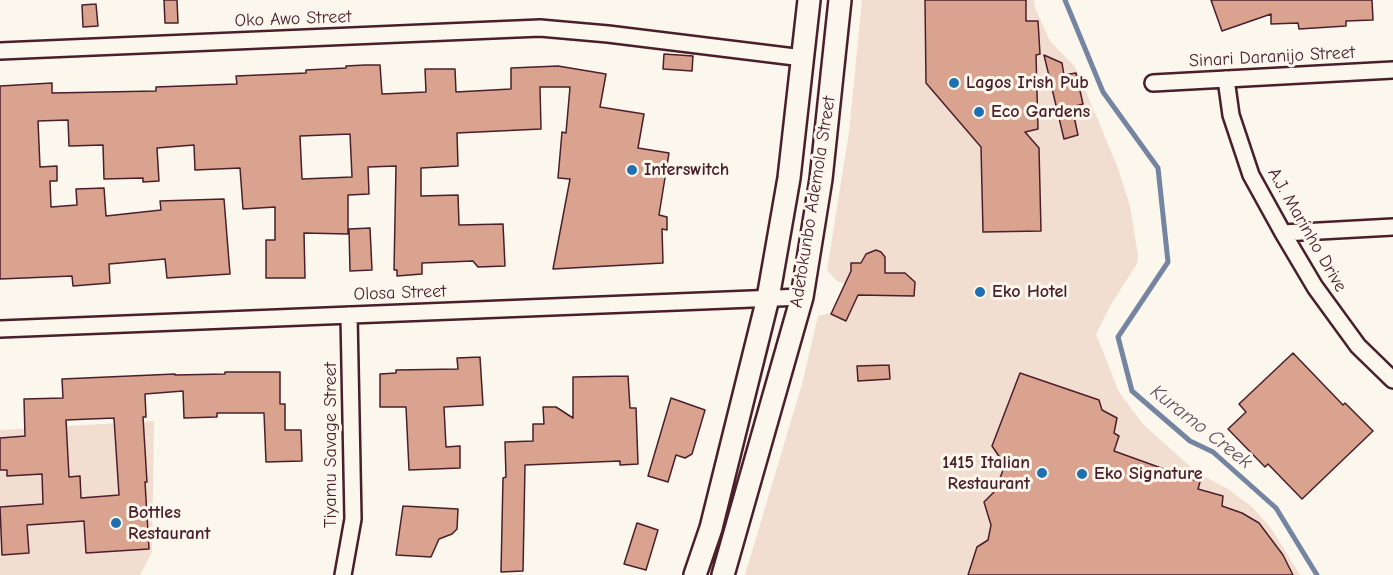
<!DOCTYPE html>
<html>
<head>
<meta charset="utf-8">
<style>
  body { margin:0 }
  canvas { display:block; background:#fbf7ec }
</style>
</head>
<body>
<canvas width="1393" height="575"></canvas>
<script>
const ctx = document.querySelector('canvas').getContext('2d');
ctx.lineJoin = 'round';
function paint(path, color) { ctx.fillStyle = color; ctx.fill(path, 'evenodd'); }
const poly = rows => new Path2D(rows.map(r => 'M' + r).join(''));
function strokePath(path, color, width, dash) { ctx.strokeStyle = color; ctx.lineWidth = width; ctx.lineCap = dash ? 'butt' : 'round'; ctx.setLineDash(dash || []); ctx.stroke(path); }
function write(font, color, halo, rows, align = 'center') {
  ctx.font = font + ' "Comic Neue",sans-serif'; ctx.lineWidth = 6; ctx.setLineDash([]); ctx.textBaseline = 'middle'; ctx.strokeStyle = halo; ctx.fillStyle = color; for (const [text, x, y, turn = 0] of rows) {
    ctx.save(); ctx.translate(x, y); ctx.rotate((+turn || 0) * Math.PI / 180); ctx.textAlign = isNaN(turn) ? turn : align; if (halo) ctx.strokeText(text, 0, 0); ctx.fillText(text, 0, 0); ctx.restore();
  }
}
const built = poly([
  [862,0,1034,0,1035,8,1050,41,1076,68,1118,168,1130,206,1138,255,1137,264,1113,301,1096,334,1119,392,1143,424,1196,472,1228,489,1252,507,1271,528,1300,575,745,575,802,384,818,316,831,313,845,284,837,281,827,270,849,132],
  [154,421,152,552,140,575,0,575,0,430]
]);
const stream = poly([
  [1065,0,1103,92,1158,168,1168,262,1118,337,1132,391,1190,441,1213,452,1276,508,1317,575]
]);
const building = poly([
  [164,0,177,0,178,23,165,23,164,0],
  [925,0,1026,0,1026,21,1038,21,1040,54,1036,55,1038,129,1025,132,1039,148,1041,231,983,232,981,147,926,83,925,0],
  [1211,0,1372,0,1373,20,1346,21,1346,26,1299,29,1298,23,1271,24,1271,14,1222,31,1211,0],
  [96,4,98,26,83,27,82,5,96,4],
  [664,54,693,56,692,71,663,69,664,54],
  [1044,55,1062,63,1064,75,1076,73,1083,104,1072,107,1078,135,1064,139,1044,55],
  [365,65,380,65,382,94,426,92,425,69,455,69,456,92,511,89,511,68,558,66,606,74,600,107,644,114,638,148,669,153,659,215,667,217,667,230,662,229,663,263,553,269,570,179,558,178,562,132,566,133,570,87,540,87,541,129,457,133,458,166,421,168,421,196,458,195,459,225,503,224,505,266,478,267,473,261,422,263,422,274,397,276,397,270,394,270,396,166,368,167,369,194,348,195,348,234,304,233,305,278,266,278,266,240,275,240,275,207,243,209,240,168,195,170,194,145,157,148,159,181,143,182,143,178,104,179,103,145,69,146,68,120,38,121,40,167,57,166,57,181,50,181,51,207,77,205,76,189,104,188,106,216,161,210,160,201,224,199,230,274,167,278,165,259,109,264,110,283,73,286,72,276,0,279,0,86,52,83,52,93,156,91,156,87,237,84,236,76,306,73,306,70,346,68,346,66,365,65],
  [350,134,352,177,302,179,300,136,350,134],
  [370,228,372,270,350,271,349,229,370,228],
  [876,250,881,252,885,257,885,273,905,273,915,282,914,296,858,295,846,321,831,314,851,271,851,263,861,263,866,254,876,250],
  [1293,353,1343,405,1345,403,1373,431,1302,499,1268,464,1265,467,1228,429,1246,412,1239,404,1293,353],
  [480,357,483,405,444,407,446,447,460,446,460,468,409,470,406,407,380,407,380,374,396,373,396,370,458,369,457,358,480,357],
  [889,365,890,379,858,381,857,366,889,365],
  [225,372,280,372,280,404,285,404,285,430,301,430,302,461,266,462,264,413,217,413,217,417,184,418,183,391,145,394,146,417,143,417,147,482,145,482,149,549,86,553,84,521,27,525,29,553,2,555,0,507,43,504,42,474,7,476,7,470,0,470,0,438,25,436,24,399,63,398,62,379,175,374,175,375,225,374,225,372],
  [114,418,119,495,81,498,80,476,69,477,66,420,114,418],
  [1020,373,1099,400,1102,410,1117,418,1114,433,1119,436,1114,451,1200,482,1198,489,1223,496,1222,506,1242,513,1259,523,1283,555,1293,575,968,575,977,547,988,540,991,525,984,502,995,491,1005,465,992,446,1020,373],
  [628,376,630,408,636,408,638,464,620,465,620,461,525,465,523,571,501,572,503,478,506,477,505,442,533,441,533,424,544,424,543,407,556,407,573,418,573,377,628,376],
  [671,398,705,410,692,454,685,458,676,455,668,482,648,476,671,398],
  [403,506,458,509,457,529,452,534,439,539,431,557,396,555,403,506],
  [637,523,658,530,646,570,624,564,637,523]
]);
const minor = poly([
  [0,51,540,28,608,34,803,58],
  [1226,79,1231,115,1251,175,1283,233,1315,287,1358,346,1393,380],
  [1153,83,1393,70],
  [1283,233,1393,227],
  [0,329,802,297],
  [343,575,353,519,349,315]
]);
const secondary = poly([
  [695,575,711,528,768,298,789,178,809,0],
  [723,575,802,297,821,179,840,0]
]);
const markers = [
  [954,83,6,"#1f6fb2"],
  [979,112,6,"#1f6fb2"],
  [632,170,6,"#1f6fb2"],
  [980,292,6,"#1f6fb2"],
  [1042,473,6,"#1f6fb2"],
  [1082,474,6,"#1f6fb2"],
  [116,523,6,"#1f6fb2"]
];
const streetNames = [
  ["Oko Awo Street",293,19,-2],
  ["Sinari Daranijo Street",1272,57,-3],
  ["Adetokunbo Ademola Street",813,202,-81],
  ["A.J. Marinho Drive",1307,230,60],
  ["Olosa Street",400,293,-2],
  ["Tiyamu Savage Street",331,445,-90]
];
const poiNames = [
  ["Lagos Irish Pub",966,83],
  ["Eco Gardens",991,112],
  ["Interswitch",644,170],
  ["Eko Hotel",992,292],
  ["1415 Italian",1030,463,"right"],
  ["Restaurant",1030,484,"right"],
  ["Eko Signature",1094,474],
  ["Bottles",128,513],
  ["Restaurant",128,534]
];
const waterNames = [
  ["Kuramo Creek",1201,427,38]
];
paint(built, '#f1ded0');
strokePath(stream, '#7584a1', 5);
paint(building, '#d9a38f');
strokePath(building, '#4a1f2b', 1.5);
strokePath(minor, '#4a1f2b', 20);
strokePath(secondary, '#4a1f2b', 26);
strokePath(minor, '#fbf7ec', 15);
strokePath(secondary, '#fbf7ec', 21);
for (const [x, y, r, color] of markers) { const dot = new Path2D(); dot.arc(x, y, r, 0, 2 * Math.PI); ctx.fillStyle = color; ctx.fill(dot); strokePath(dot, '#fbf7ec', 2); }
write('18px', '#4a1f2b', '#fbf7ec', streetNames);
write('bold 18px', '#4a1f2b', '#fbf7ec', poiNames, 'left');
write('italic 20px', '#605166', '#fbf7ec', waterNames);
</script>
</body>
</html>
